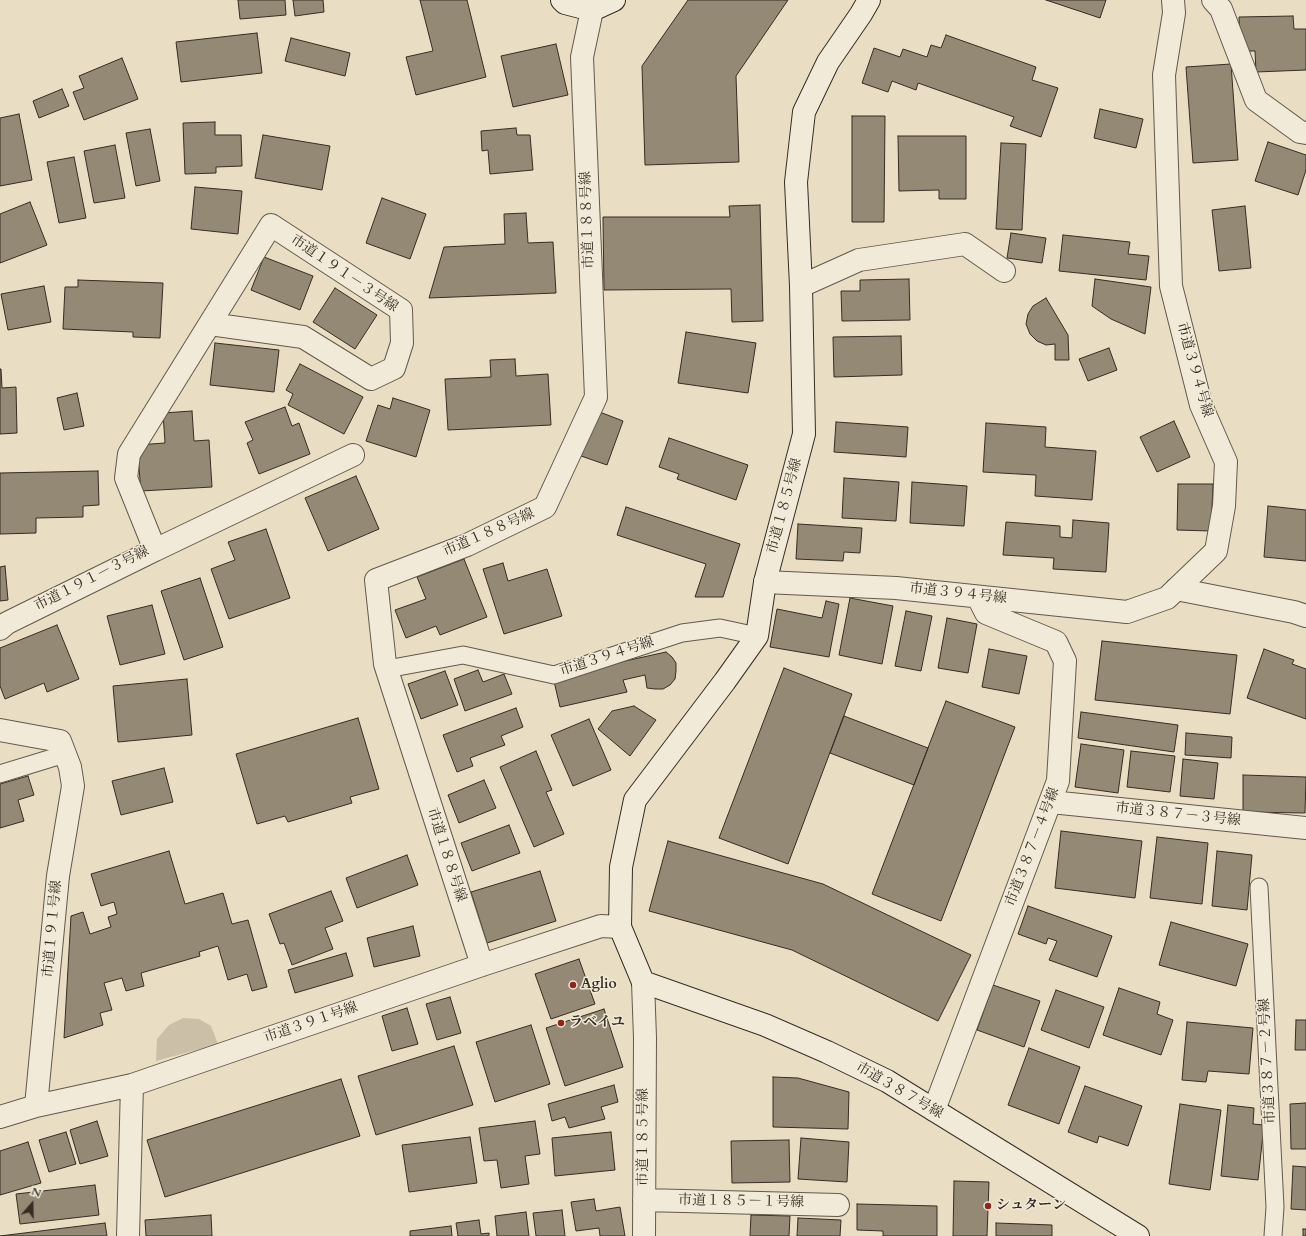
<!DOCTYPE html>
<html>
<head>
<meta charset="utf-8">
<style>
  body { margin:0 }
  #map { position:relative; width:1306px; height:1236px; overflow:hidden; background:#e9dec3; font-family:Cardo,serif }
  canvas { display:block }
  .north { position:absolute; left:12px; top:1184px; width:40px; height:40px; -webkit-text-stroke:3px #f1ead8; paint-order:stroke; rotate:20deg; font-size:11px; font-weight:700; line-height:16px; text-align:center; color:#372c21 }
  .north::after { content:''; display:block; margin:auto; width:14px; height:18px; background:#372c21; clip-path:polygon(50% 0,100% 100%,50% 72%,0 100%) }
</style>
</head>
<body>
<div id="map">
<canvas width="1306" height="1236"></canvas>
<div class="north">N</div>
</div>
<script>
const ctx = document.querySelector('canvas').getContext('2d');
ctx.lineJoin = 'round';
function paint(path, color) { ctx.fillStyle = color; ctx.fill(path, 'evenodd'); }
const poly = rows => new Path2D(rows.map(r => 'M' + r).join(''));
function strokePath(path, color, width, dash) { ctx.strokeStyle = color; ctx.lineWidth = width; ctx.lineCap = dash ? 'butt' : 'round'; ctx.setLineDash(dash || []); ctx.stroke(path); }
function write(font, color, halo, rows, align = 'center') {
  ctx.font = font + ' Cardo,"Noto Serif JP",serif'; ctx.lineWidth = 3; ctx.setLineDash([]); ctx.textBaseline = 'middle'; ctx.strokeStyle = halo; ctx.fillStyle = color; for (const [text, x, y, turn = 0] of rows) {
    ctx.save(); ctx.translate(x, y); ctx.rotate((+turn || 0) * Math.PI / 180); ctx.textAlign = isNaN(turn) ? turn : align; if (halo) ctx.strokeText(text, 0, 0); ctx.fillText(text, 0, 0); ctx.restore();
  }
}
const green = poly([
  [183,1018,199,1019,211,1026,218,1044,156,1061,157,1039,169,1025]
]);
const building = poly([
  [238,0,285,0,286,15,240,19,238,0],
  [293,0,323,0,324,12,295,16,293,0],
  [420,0,467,0,486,77,416,95,406,57,433,51,420,0],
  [688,0,788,0,736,76,739,162,645,165,642,66,688,0],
  [1046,0,1106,0,1100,18,1046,0],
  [1293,16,1294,29,1306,29,1306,70,1256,72,1255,51,1240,51,1239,17,1293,16],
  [257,33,262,73,181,82,176,42,257,33],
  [946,35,1036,67,1032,80,1058,88,1041,137,1010,126,1014,117,918,83,916,90,892,81,888,92,862,83,874,48,900,57,903,49,927,57,931,45,941,48,946,35],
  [291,38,350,53,345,76,285,61,291,38],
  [556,44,568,95,513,107,501,56,556,44],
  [122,58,138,99,84,120,73,92,84,88,79,76,122,58],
  [1231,64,1238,160,1193,163,1186,67,1231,64],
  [62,89,69,106,39,118,33,101,62,89],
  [1100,109,1143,119,1136,148,1094,138,1100,109],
  [19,114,32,180,0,186,0,118,19,114],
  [852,116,885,116,884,222,852,222,852,116],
  [215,122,215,135,241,135,242,166,216,167,216,173,185,174,183,123,215,122],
  [516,128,517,135,530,135,533,170,490,174,488,150,482,151,481,131,516,128],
  [150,129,160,181,136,186,126,133,150,129],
  [263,135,330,146,322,190,255,178,263,135],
  [898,136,966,136,966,199,939,199,939,190,899,191,898,136],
  [1268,142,1306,155,1306,170,1298,195,1255,181,1268,142],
  [1001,143,1026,144,1022,230,996,229,1001,143],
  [115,145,125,198,94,203,84,151,115,145],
  [74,157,86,218,59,223,47,162,74,157],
  [195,187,242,191,238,234,191,229,195,187],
  [382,198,426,214,410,259,366,243,382,198],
  [30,202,47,245,0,263,0,214,30,202],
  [760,205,763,321,732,322,731,289,604,290,603,217,730,217,729,206,760,205],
  [1245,206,1251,268,1219,271,1212,210,1245,206],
  [526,213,528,243,553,242,556,293,429,298,444,247,505,244,504,214,526,213],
  [1011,233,1046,238,1042,263,1007,258,1011,233],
  [1063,235,1130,242,1128,254,1149,256,1146,280,1059,271,1063,235],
  [264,257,313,276,300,310,251,290,264,257],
  [909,279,910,320,842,321,841,291,860,291,860,280,909,279],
  [1095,279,1151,287,1145,334,1111,319,1092,306,1095,279],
  [78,280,163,283,160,338,133,337,133,332,63,329,65,287,78,287,78,280],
  [44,286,51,322,8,330,1,294,44,286],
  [335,288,377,315,355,349,313,322,335,288],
  [1046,298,1068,335,1069,360,1055,360,1055,344,1046,345,1037,341,1030,334,1026,324,1028,314,1033,306,1046,298],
  [686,332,756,343,748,393,678,383,686,332],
  [901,336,902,375,834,377,833,337,901,336],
  [215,343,279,350,274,392,210,385,215,343],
  [1109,348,1117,370,1088,381,1079,359,1109,348],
  [515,359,516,376,548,374,551,425,448,430,445,379,491,377,490,360,515,359],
  [300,364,363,397,344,434,288,405,293,394,286,390,300,364],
  [0,369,1,369,2,388,16,387,17,433,0,434,0,369],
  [77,393,84,426,64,430,57,398,77,393],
  [393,398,430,410,416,457,366,441,378,405,390,409,393,398],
  [285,407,292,426,299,423,310,454,259,474,247,443,253,440,245,422,285,407],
  [192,411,194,441,209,440,212,487,141,491,137,445,165,443,163,413,192,411],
  [597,411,623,421,607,465,581,456,597,411],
  [1174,421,1190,457,1157,472,1140,437,1174,421],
  [836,422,908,427,906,457,834,452,836,422],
  [986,423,1046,427,1045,447,1096,451,1092,500,1035,496,1036,475,983,472,986,423],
  [669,438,748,465,736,500,677,479,679,474,659,467,669,438],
  [98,471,99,505,83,506,83,517,36,518,36,533,0,534,0,473,98,471],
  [356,476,379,529,328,551,305,498,356,476],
  [844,478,899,482,896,521,842,518,844,478],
  [912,482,967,486,964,526,910,523,912,482],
  [1178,484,1213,484,1211,531,1177,530,1178,484],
  [1268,506,1306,510,1306,561,1264,557,1268,506],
  [626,507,740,544,723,597,695,597,706,564,617,535,626,507],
  [1073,520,1109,523,1106,572,1053,569,1054,558,1003,555,1006,522,1060,526,1060,537,1072,538,1073,520],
  [798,524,862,528,860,553,844,552,843,561,796,559,798,524],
  [266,529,290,598,229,619,211,569,235,560,228,542,266,529],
  [464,559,487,617,440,635,436,626,406,638,395,610,426,599,417,577,464,559],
  [503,563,508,581,547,569,562,616,504,634,483,569,503,563],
  [5,566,8,600,0,601,0,567,5,566],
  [200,578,223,647,184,660,161,591,200,578],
  [850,598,893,606,882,664,839,655,850,598],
  [826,601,839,604,829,657,770,647,777,609,822,618,826,601],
  [152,605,165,654,120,665,107,616,152,605],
  [906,611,932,616,921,671,895,666,906,611],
  [947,618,977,624,968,673,938,668,947,618],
  [57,625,79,679,47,692,44,683,5,699,0,686,0,648,57,625],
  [1102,641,1237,655,1230,714,1095,700,1102,641],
  [989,649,1027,656,1019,694,982,687,989,649],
  [1264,649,1294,660,1292,664,1306,669,1306,719,1247,698,1264,649],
  [666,652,672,657,676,663,676,671,675,679,670,685,663,689,655,689,647,688,645,675,623,680,627,692,560,707,553,677,666,652],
  [784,668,852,694,788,864,719,838,784,668],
  [478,670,483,682,504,674,512,694,465,711,454,679,478,670],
  [445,671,458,705,421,719,408,684,445,671],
  [187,679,192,735,118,742,113,686,187,679],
  [946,701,1015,727,941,921,872,894,946,701],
  [634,706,656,720,630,756,598,729,612,711,634,706],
  [516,708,523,727,501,736,505,745,470,758,473,766,457,772,443,735,516,708],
  [1081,712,1178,725,1174,752,1078,738,1081,712],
  [844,716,928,748,914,785,830,753,844,716],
  [358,718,379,789,350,797,352,803,288,822,285,816,257,824,236,754,358,718],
  [589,719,611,770,573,786,551,735,589,719],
  [1186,733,1232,737,1231,758,1185,755,1186,733],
  [1081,744,1124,750,1118,793,1075,787,1081,744],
  [536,751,552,790,546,792,564,834,534,847,500,767,536,751],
  [1131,751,1175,756,1170,792,1127,787,1131,751],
  [1183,759,1218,763,1214,799,1180,796,1183,759],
  [164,768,173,802,121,815,112,781,164,768],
  [1243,775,1306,777,1305,813,1243,812,1243,775],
  [28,776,34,795,18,800,24,821,0,828,0,784,28,776],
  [484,780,496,808,459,823,448,795,484,780],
  [509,825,520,853,472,871,461,843,509,825],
  [1061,831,1142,841,1135,898,1055,888,1061,831],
  [1157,837,1208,843,1202,904,1150,898,1157,837],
  [668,841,823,884,971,955,938,1021,792,950,649,911,668,841],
  [169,851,185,904,223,893,232,924,248,920,267,987,252,991,247,974,228,980,218,946,199,952,200,956,141,973,144,986,126,991,122,978,104,983,112,1010,100,1013,103,1025,64,1038,71,916,83,912,90,934,111,927,108,917,117,914,114,902,101,906,91,874,169,851],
  [1217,851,1252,855,1247,910,1212,906,1217,851],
  [407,855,418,885,357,908,346,878,407,855],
  [540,871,556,921,487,943,471,892,540,871],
  [331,891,343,921,325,928,333,949,292,965,284,943,280,944,269,914,331,891],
  [1028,906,1112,936,1097,977,1049,960,1057,941,1048,938,1046,944,1018,934,1028,906],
  [1171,922,1248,944,1236,986,1159,965,1171,922],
  [413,926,420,956,374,967,367,938,413,926],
  [346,953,353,976,295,993,288,970,346,953],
  [579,959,595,1004,551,1019,535,974,579,959],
  [993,985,1040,1001,1024,1047,977,1030,993,985],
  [1119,988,1160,1002,1157,1014,1173,1020,1161,1055,1103,1035,1119,988],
  [1056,990,1104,1007,1089,1048,1041,1030,1056,990],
  [450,997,461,1033,437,1040,426,1004,450,997],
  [407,1008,418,1044,392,1051,382,1016,407,1008],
  [604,1009,623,1067,565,1086,546,1028,604,1009],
  [1296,1020,1306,1020,1306,1050,1295,1050,1296,1020],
  [1187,1022,1253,1028,1249,1074,1208,1071,1206,1082,1182,1080,1187,1022],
  [531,1025,550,1084,495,1102,476,1042,531,1025],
  [454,1046,473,1105,376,1135,358,1076,454,1046],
  [1029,1048,1080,1067,1059,1124,1008,1105,1029,1048],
  [773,1077,798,1078,849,1092,848,1129,773,1127,773,1077],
  [341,1079,360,1136,165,1197,147,1140,341,1079],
  [614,1085,618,1102,601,1107,605,1119,569,1128,565,1117,552,1121,548,1104,614,1085],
  [1085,1086,1142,1106,1128,1146,1099,1136,1097,1143,1068,1132,1085,1086],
  [1306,1103,1306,1149,1291,1149,1290,1104,1306,1103],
  [1180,1104,1221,1110,1210,1190,1169,1184,1180,1104],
  [1228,1105,1254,1108,1253,1124,1264,1125,1258,1180,1221,1176,1228,1105],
  [97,1121,108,1156,80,1164,70,1130,97,1121],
  [535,1121,540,1154,525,1156,529,1184,501,1188,497,1160,484,1161,479,1128,535,1121],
  [66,1132,76,1164,49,1172,39,1140,66,1132],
  [611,1132,615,1170,555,1176,552,1138,611,1132],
  [470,1137,477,1183,409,1192,402,1145,470,1137],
  [801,1138,849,1142,847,1182,798,1179,801,1138],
  [789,1140,790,1182,732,1183,731,1141,789,1140],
  [28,1142,41,1183,0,1195,0,1151,28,1142],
  [1293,1166,1306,1167,1306,1210,1291,1209,1293,1166],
  [954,1181,989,1182,987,1236,953,1236,954,1181],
  [95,1185,99,1215,20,1224,16,1194,95,1185],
  [594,1199,596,1211,620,1207,625,1236,600,1236,599,1228,576,1231,571,1202,594,1199],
  [857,1204,937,1206,937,1236,883,1236,883,1231,857,1230,857,1204],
  [562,1210,565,1236,536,1236,533,1213,562,1210],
  [526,1212,529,1236,497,1236,495,1216,526,1212],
  [211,1215,212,1236,146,1236,145,1220,211,1215],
  [751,1215,790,1216,789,1236,750,1236,751,1215],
  [798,1218,841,1220,840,1236,797,1236,798,1218],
  [479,1220,481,1234,489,1233,489,1236,458,1236,456,1223,479,1220],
  [105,1223,107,1236,0,1236,105,1223],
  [996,1223,1052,1225,1052,1236,996,1236,996,1223],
  [451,1226,452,1236,410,1236,410,1231,451,1226],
  [1303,1229,1306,1229,1306,1236,1303,1236,1303,1229]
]);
const lane = poly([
  [387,669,463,655,554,675,682,633,720,628,757,636],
  [0,774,65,754],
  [1259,887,1275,1207,1273,1236]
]);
const street = poly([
  [1213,0,1221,9,1256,100,1300,132,1306,133],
  [801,286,859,260,965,244,1004,271],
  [155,550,353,455],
  [765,582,896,588,1127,612,1167,598,1216,551,1224,506,1226,462,1201,405,1171,286,1164,75,1174,13,1173,0],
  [1176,589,1294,612,1306,616],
  [0,629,7,623,155,550,126,478,129,454,271,225,401,310,402,343,394,368,371,379,303,337,210,324],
  [0,730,60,741,70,767,73,786,58,876,36,1106],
  [1051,802,1306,828],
  [482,965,385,664,376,580,467,545,545,507,596,397,582,57,592,10],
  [643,982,645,1038,644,1236],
  [934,1110,1058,781,1065,661,1056,642,986,613,978,597],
  [0,1117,36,1106,132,1085,482,965,601,926,620,927],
  [644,1200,838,1205],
  [128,1236,132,1085]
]);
const secondary = poly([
  [562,0,565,3,592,10,614,0],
  [869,0,861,14,828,62,804,112,796,182,801,286,804,434,765,582,757,636,725,681,635,800,621,867,620,927,643,982,765,1025,827,1052,887,1081,1138,1236]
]);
const markers = [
  [573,985,4,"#8f2418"],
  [561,1023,4,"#8f2418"],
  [988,1206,4,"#8f2418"]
];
const streetNames = [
  ["市道１８８号線",588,220,-92],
  ["市道１９１－３号線",344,274,34],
  ["市道３９４号線",1194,370,74],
  ["市道１８５号線",785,506,-75],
  ["市道１８８号線",489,533,-24],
  ["市道１９１－３号線",92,579,-27],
  ["市道３９４号線",958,594,6],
  ["市道３９４号線",607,657,-18],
  ["市道３８７－３号線",1178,815,6],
  ["市道３８７－４号線",1033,847,-69],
  ["市道１８８号線",446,855,72],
  ["市道１９１号線",53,929,-85],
  ["市道３９１号線",311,1023,-19],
  ["市道３８７－２号線",1268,1061,-93],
  ["市道３８７号線",899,1091,30],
  ["市道１８５号線",644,1137,-90],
  ["市道１８５－１号線",741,1202,1]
];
const poiNames = [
  ["Aglio",581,985],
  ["ラベイユ",569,1023],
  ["シュターン",996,1206]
];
paint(green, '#cbc0a7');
paint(building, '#948975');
strokePath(building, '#372c21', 1);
strokePath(lane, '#64584a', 19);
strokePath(street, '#64584a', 24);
strokePath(secondary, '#372c21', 24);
strokePath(lane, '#f1ead8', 17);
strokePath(street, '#f1ead8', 22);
strokePath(secondary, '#f1ead8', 22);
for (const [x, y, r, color] of markers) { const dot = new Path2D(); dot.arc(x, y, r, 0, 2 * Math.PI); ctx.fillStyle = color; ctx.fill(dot); strokePath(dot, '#f1ead8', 1.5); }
write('14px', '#372c21', '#f1ead8', streetNames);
write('bold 14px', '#372c21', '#f1ead8', poiNames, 'left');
</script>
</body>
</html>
